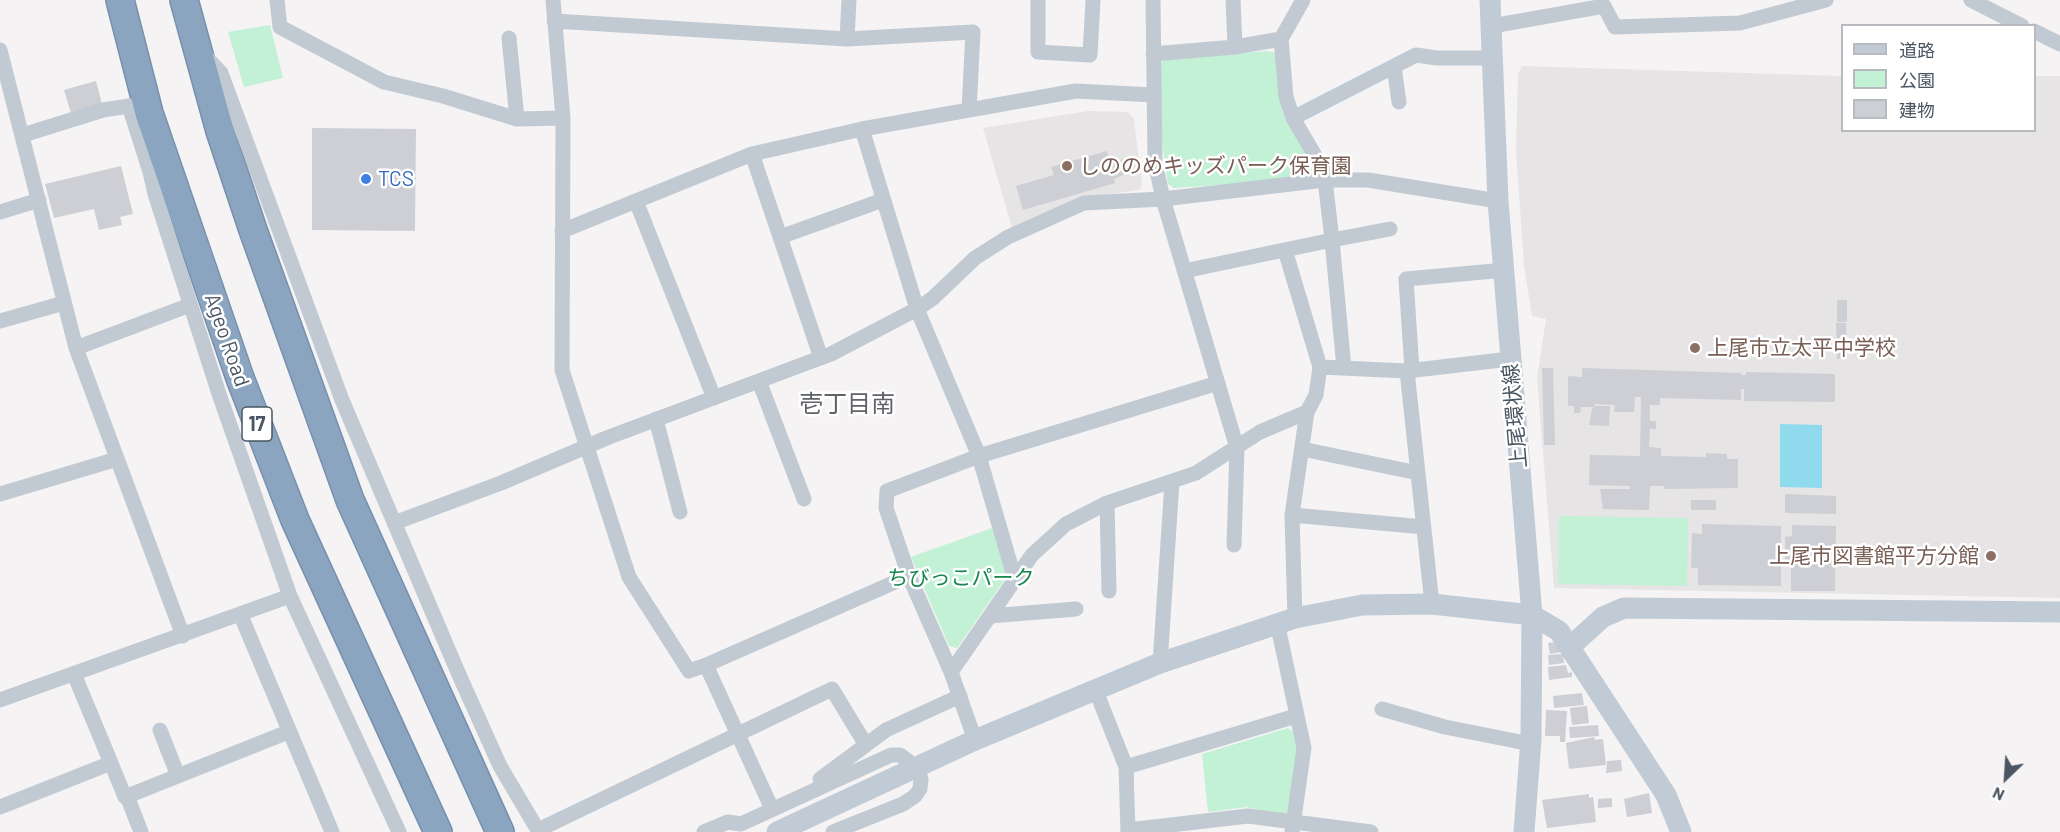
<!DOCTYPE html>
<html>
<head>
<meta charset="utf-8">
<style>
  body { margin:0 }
  #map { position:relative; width:2060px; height:832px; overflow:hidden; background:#f5f3f3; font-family:Barlow,"Noto Sans JP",sans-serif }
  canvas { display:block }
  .legend { position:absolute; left:1841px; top:24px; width:195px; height:108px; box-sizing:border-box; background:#fff; border:2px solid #b7bbc0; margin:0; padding:8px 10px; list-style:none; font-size:18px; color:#4a5661 }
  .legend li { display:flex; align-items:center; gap:12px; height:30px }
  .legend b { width:30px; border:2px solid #b7bbc0 }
  .north { position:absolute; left:1976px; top:748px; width:60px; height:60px; -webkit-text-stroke:4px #fff; paint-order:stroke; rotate:205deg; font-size:16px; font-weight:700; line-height:24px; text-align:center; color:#4a5661 }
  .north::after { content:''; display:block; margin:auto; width:21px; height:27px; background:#4a5661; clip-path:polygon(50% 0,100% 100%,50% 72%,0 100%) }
</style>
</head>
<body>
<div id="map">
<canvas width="2060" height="832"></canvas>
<ul class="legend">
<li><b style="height:8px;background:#c1cbd6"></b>道路</li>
<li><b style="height:16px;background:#c3f1d5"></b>公園</li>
<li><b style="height:16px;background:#cdcfd5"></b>建物</li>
</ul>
<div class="north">N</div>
</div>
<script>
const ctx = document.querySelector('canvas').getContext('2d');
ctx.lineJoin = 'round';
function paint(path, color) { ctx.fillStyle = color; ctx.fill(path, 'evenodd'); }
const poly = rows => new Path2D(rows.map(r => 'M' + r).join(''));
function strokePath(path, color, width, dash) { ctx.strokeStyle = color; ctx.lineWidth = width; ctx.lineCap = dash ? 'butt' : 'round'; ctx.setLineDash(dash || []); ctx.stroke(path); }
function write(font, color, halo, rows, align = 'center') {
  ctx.font = font + ' Barlow,"Noto Sans JP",sans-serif'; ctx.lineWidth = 5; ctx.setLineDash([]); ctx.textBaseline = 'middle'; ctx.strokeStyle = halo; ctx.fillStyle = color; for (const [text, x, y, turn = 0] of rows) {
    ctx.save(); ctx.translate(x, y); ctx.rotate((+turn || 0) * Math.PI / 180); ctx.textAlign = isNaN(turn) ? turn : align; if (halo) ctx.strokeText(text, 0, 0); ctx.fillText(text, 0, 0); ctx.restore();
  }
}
const education = poly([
  [1522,66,1842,76,1842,130,2034,130,2035,76,2060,76,2060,598,1554,588,1537,378,1546,319,1532,316,1524,266,1516,150,1518,74],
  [1088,111,1128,112,1134,119,1142,184,1139,190,1087,197,1012,228,983,128]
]);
const green = poly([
  [270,25,283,78,244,87,228,32],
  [1267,51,1277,53,1282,111,1317,172,1313,179,1174,188,1168,184,1160,130,1158,66,1164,60],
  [1559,516,1688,518,1687,586,1558,584],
  [992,528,1008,575,957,648,949,646,911,557],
  [1288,728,1293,732,1299,752,1290,810,1284,816,1247,807,1208,812,1202,754]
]);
const water = poly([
  [1780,424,1822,425,1822,488,1780,487]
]);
const building = poly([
  [96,81,102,104,71,113,64,90],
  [312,128,416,129,415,231,312,230],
  [1107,151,1110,163,1123,159,1131,162,1130,172,1114,179,1115,183,1023,210,1016,186,1054,175,1051,167],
  [121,166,133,214,120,217,122,225,99,230,94,209,54,218,45,184],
  [1837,300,1847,300,1847,322,1837,322],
  [1836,323,1846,323,1847,359,1837,359],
  [1542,368,1553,368,1555,445,1544,445],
  [1582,368,1742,373,1741,375,1746,375,1746,372,1835,374,1835,402,1744,401,1744,389,1741,389,1741,400,1660,398,1660,405,1650,405,1650,421,1656,421,1656,429,1650,429,1649,447,1661,448,1661,456,1706,457,1706,453,1727,454,1727,459,1738,459,1738,488,1664,489,1664,486,1650,486,1649,510,1603,509,1600,489,1630,489,1630,486,1589,485,1590,455,1640,456,1641,397,1635,397,1634,412,1614,412,1615,405,1595,404,1595,407,1581,407,1580,413,1574,413,1574,406,1568,406,1568,376,1582,377],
  [1596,406,1610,406,1609,426,1589,425,1592,408],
  [1785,494,1836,496,1836,514,1785,513],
  [1691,500,1716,500,1716,510,1691,510],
  [1702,524,1781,526,1781,586,1698,585,1698,568,1691,568,1692,533,1702,534],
  [1792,525,1836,526,1835,591,1791,591,1791,566,1785,566,1785,537,1792,536],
  [1557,642,1562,652,1550,654,1548,643],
  [1563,654,1564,663,1549,665,1548,655],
  [1566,665,1568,673,1572,672,1572,677,1549,680,1548,667],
  [1582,693,1584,705,1554,708,1553,696],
  [1587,706,1589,723,1572,725,1570,708],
  [1546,710,1567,711,1565,742,1560,742,1560,736,1545,736],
  [1598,725,1599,736,1570,738,1569,727],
  [1594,737,1595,740,1603,739,1606,765,1569,769,1566,743],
  [1621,760,1622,771,1606,773,1607,761],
  [1649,793,1652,813,1627,817,1624,799],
  [1589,794,1589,798,1593,797,1596,822,1547,828,1542,800],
  [1612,798,1612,807,1598,808,1598,799]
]);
const street = poly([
  [277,0,280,27,384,82,443,96,517,119,563,118],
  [553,0,563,118,562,370,629,577,689,671,706,665],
  [1038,0,1038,52,1090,55,1093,0],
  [1153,0,1155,162,1163,199,1237,448,1234,545],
  [1233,0,1235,47],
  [1971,0,2022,26],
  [554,21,847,39,973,32,969,110],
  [1492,26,1604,6,1615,27,1740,23,1826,0],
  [2034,31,2060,44],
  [509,38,517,119],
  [847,39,849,0],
  [1281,39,1303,0],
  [0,50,76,348,183,636],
  [203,54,221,73,342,400,460,677,500,766,539,832],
  [1153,54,1235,47,1281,39,1286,97,1293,118,1324,171,1332,240,1184,271],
  [1394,67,1399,102],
  [1293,118,1416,55,1437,58,1494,58],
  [862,129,1076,91,1154,95],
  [23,135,103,110,129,106,150,172],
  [160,146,150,172,155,194,219,394,290,596,399,832],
  [752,154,862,129,917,309,979,456,1015,580],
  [636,201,752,154,821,358],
  [0,212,39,200],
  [562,231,636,201,714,398],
  [780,237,883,200],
  [0,321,64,303],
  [76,348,190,305],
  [1320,367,1407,371,1510,359],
  [1344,368,1332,240,1390,229],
  [1412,370,1406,279,1505,270],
  [1407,371,1432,604],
  [759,381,804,499],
  [656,419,680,512],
  [1302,449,1418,473],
  [0,494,117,459],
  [1107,503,1109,591],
  [1292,515,1424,527],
  [394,523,501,483,609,437,831,354,917,309,933,298,975,258,1008,237,1084,203,1163,199,1325,180,1368,180,1498,201],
  [241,616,332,832],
  [990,616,1076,609],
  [1295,618,1292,515,1307,412],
  [1277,622,1304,748,1292,832],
  [1160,663,1172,482],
  [951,672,1032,555,1066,524,1107,503,1196,473,1260,432,1307,412,1316,395,1320,367,1285,250],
  [74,674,111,763],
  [1096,691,1126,767,1128,832],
  [0,700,290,596],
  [1382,709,1445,727,1531,744],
  [160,730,178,776],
  [975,740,951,672,909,576,886,508,887,491,979,456,1218,383],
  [1126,767,1296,716],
  [820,779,886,730,960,696],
  [127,796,141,832],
  [0,807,111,763,125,797,288,732],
  [772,809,706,665,909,576],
  [538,830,832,689,866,745],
  [1128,830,1248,816,1371,832],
  [704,832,728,822,741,824,891,755,900,755,917,768,921,779,920,789,915,796,903,804,833,832]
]);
const secondary = poly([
  [1490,0,1498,201,1532,615,1531,739,1524,832],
  [1571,646,1603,617,1624,608,2060,612],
  [777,832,975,740,1160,663,1295,618,1362,605,1432,604,1532,615,1559,631,1666,795,1681,832]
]);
const highway = poly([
  [120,0,149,113,240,378,295,520,438,832],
  [184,0,220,131,253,230,350,500,500,832]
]);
const markers = [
  [1067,166,6,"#8d6e63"],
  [366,179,6,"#3f7fe0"],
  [1695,348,6,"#8d6e63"],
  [1991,556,6,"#8d6e63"]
];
const shields = [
  [257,424,30]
];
const shieldNames = [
  ["17",257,424]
];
const educationNames = [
  ["しののめキッズパーク保育園",1079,166],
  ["上尾市立太平中学校",1707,348],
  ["上尾市図書館平方分館",1979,556,"right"]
];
const shopNames = [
  ["TCS",378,179]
];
const streetNames = [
  ["Ageo Road",227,340,71],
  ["上尾環状線",1515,416,-95]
];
const parkNames = [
  ["ちびっこパーク",961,578]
];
const quarterNames = [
  ["壱丁目南",847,404]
];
paint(education, '#e6e4e5');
paint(green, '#c3f1d5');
paint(water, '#90daee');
paint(building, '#cdcfd5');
strokePath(highway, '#7690ad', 30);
strokePath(street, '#c1cad2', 15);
strokePath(secondary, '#c1cbd6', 21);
strokePath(highway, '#8ba5c1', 27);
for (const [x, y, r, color] of markers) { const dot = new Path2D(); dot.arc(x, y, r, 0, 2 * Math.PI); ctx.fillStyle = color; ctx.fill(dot); strokePath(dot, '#fff', 2); }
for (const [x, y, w] of shields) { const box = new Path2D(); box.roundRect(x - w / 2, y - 17, w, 34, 4.5); ctx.fillStyle = '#fff'; ctx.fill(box); strokePath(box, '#4a5661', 1.5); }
write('bold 20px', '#4a5661', null, shieldNames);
write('21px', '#785e54', '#fff', educationNames, 'left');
write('21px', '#366cbe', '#fff', shopNames, 'left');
write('21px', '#4a5661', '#fff', streetNames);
write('21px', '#17864f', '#fff', parkNames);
write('24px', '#5f6368', '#fff', quarterNames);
</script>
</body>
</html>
